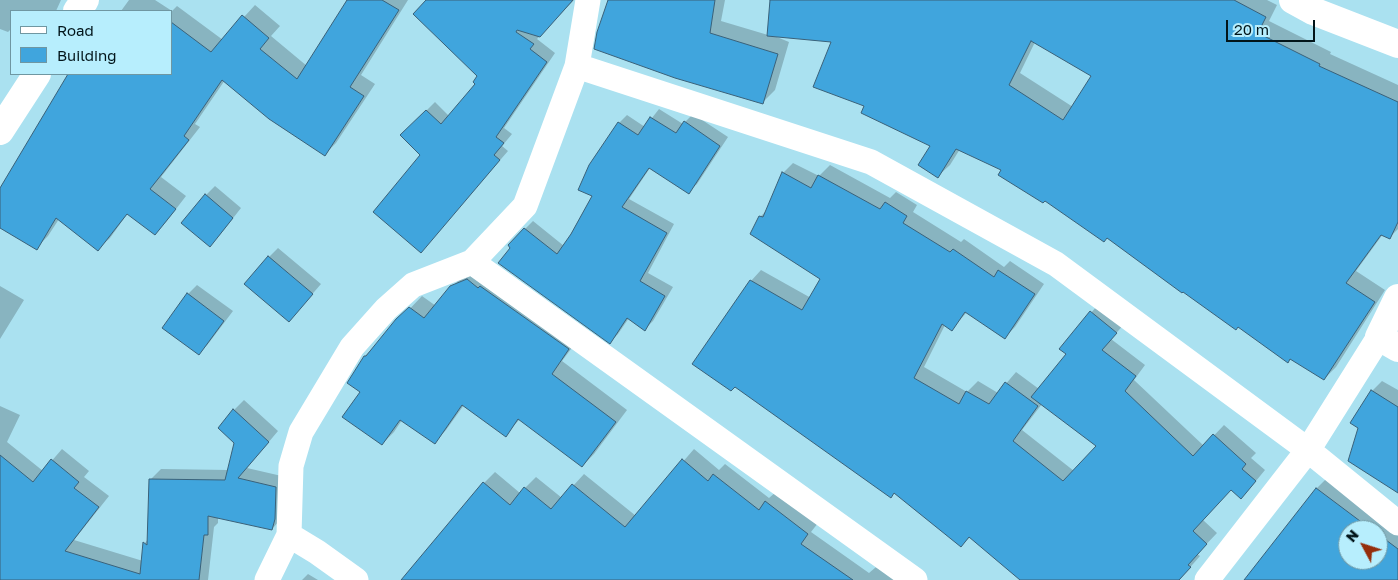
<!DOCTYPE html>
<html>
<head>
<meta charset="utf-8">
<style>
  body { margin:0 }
  #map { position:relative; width:1398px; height:580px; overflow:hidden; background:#aae1f0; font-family:"Golos Text",sans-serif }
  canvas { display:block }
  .legend { position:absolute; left:10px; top:10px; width:162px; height:65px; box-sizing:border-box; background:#b7eefd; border:1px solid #6f97a2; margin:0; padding:6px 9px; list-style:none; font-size:15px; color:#02151a }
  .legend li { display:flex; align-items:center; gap:10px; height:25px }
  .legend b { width:25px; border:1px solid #6f97a2 }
  .north { position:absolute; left:1338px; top:520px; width:50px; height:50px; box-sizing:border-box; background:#b7eefd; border:1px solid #6f97a2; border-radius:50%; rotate:310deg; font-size:14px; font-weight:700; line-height:20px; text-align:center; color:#02151a }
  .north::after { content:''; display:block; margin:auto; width:18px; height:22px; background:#952e0c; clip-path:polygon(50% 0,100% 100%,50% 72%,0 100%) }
  .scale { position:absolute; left:1226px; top:20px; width:89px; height:22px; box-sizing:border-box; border:2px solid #02151a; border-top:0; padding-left:6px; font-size:15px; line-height:18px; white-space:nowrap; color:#02151a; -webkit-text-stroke:4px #b7eefd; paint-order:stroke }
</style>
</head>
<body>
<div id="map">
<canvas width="1398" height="580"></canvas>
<ul class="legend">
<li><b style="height:6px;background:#fff"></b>Road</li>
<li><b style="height:14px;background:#40a5dd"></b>Building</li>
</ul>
<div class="north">N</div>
<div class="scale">20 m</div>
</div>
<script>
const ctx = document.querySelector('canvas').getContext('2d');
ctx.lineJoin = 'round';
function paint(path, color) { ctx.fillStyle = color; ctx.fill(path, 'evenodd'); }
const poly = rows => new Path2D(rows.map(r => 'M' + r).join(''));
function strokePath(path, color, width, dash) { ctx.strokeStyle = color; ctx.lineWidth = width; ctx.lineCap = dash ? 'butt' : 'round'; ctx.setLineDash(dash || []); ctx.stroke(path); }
const shadow = poly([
  [0,0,61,0,56,11,11,11,11,29,8,32,0,29],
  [129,0,155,0,172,11,177,6,223,40,255,5,280,26,271,36,307,66,349,0,408,0,361,75,375,84,336,143,325,154,225,80,195,124,200,127,161,177,186,196,166,222,155,234,128,213,110,238,98,249,59,219,48,236,36,248,0,227,0,191,70,74,171,74,171,11,121,11],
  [428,0,574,0,537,39,555,53,504,128,512,134,502,146,508,151,429,242,422,155,402,135,435,102,449,116,477,83,479,75],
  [610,0,725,0,721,21,768,35,771,0,1267,0,1277,5,1269,21,1331,52,1330,54,1398,85,1398,229,1390,237,1383,234,1356,271,1385,290,1336,367,1324,379,1238,326,1107,237,1003,169,960,149,950,165,938,176,932,145,865,106,832,41,772,35,789,42,775,90,763,102],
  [1035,42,1093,75,1073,107,1020,73],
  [659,109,683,124,693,114,728,137,697,184,688,192,650,168,629,199,674,224,648,273,673,287,653,321,645,329,629,318,618,334,610,342,509,245,533,221,564,246,593,195,619,123,627,115,645,127],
  [793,163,819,176,830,165,890,198,896,192,917,205,913,212,961,242,964,239,1004,267,1010,261,1044,284,1015,327,1005,337,967,312,952,329,945,325,924,367,967,392,978,381,998,393,1016,372,1039,389,1067,354,1061,349,1101,301,1126,322,1111,339,1145,365,1134,380,1204,446,1224,425,1256,453,1251,458,1265,470,1251,487,1231,488,1203,520,1217,533,1197,554,1200,556,1179,580,1022,580,970,537,961,546,751,281,761,270,811,298,822,279,760,217,767,210,783,173],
  [1042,404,1098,446,1074,471,1022,430],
  [215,186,241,208,219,236,206,195],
  [278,248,321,284,289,321,269,257],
  [480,268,580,337,562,361,627,410,594,454,582,466,520,419,505,435,464,405,446,430,435,442,402,420,394,432,382,444,361,392,365,356,422,296,436,306,464,274],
  [197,285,233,311,208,344,199,353,188,294],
  [0,286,24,300,0,339],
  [1382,381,1398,390,1398,491,1372,391],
  [244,400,278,431,247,468,286,477,282,518,272,529,218,517,218,523,214,527,208,580,0,580,0,406,20,415,7,442,43,471,62,449,89,471,84,477,109,496,74,540,143,561,145,543,149,538,151,479,161,469,229,470,235,443,234,410],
  [694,449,719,470,725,464,769,498,777,491,818,523,811,532,869,573,876,567,895,580,406,580,484,483,495,472,520,493,536,477,562,498,584,474,636,516],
  [1328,477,1398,529,1398,580,1245,580,1316,489],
  [1348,530,1378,530,1378,560,1348,560],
  [308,574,318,580,302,580]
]);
const building = poly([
  [347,0,382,0,399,10,350,87,364,96,325,156,269,119,222,80,184,136,189,140,150,189,176,209,155,235,127,214,98,251,56,218,37,250,0,228,0,188,68,74,171,74,171,22,211,52,242,15,269,38,260,49,297,79,347,0],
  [426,0,573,0,540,37,517,30,516,32,534,44,530,49,547,62,496,137,504,143,494,155,500,160,421,253,373,212,420,155,400,135,426,110,441,124,475,84,473,82,477,76,413,14,426,0],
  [608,0,715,0,710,33,778,54,763,104,675,78,594,49,597,32,608,0],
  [770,0,1234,0,1266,17,1258,33,1320,64,1319,66,1398,102,1398,222,1390,239,1381,235,1346,283,1375,302,1324,380,1290,359,1288,363,1238,327,1236,330,1183,292,1182,293,1107,238,1104,242,1045,201,1043,203,998,175,1001,170,956,149,938,178,918,165,930,146,861,113,864,106,813,87,831,42,767,36,770,0],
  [1031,41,1091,76,1063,120,1009,85,1031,41],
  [650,117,676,133,684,121,720,146,689,194,649,168,622,207,667,233,640,281,665,296,645,331,627,318,610,344,498,263,510,248,508,245,524,228,557,254,571,234,592,196,578,190,589,165,618,122,638,135,650,117],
  [782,172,811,188,818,175,880,209,885,202,907,216,903,223,950,252,953,249,994,277,998,270,1035,294,1005,339,965,312,952,331,942,324,914,378,959,404,966,391,989,404,1005,382,1038,406,1013,441,1063,481,1096,446,1031,397,1066,354,1059,349,1090,311,1117,333,1102,350,1136,376,1125,391,1193,456,1213,434,1246,464,1242,469,1256,481,1241,499,1231,490,1193,531,1207,544,1188,565,1191,567,1179,580,1020,580,969,537,961,547,894,493,891,498,735,387,731,391,692,364,750,280,802,310,820,279,750,234,759,216,763,217,782,172],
  [205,194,233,218,210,247,181,223,205,194],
  [268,256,313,294,289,322,244,284,268,256],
  [467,279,478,288,480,286,569,349,552,374,616,422,582,467,518,419,506,437,462,405,435,444,400,420,382,445,342,417,360,392,347,383,364,356,366,356,396,319,409,307,424,318,450,286,467,279],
  [187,293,224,321,199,355,162,328,187,293],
  [1371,390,1398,407,1398,493,1348,461,1358,428,1350,423,1371,390],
  [233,409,269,442,238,478,276,487,275,519,272,530,208,516,208,535,204,535,199,580,0,580,0,455,33,482,51,459,79,482,74,488,99,507,65,551,140,574,143,542,147,545,149,479,225,480,234,443,218,428,233,409],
  [682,459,708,481,713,474,759,510,765,501,808,534,801,544,853,580,401,580,483,482,510,505,524,487,551,509,572,484,625,527,682,459],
  [1316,488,1372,530,1348,530,1348,560,1378,560,1378,534,1398,549,1398,580,1244,580,1316,488]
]);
const minor = poly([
  [588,0,577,66,871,162,1056,264,1308,450,1398,523],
  [472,262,915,580],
  [289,535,317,552,356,580],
  [267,580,289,535,291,466,301,432,352,347,386,309,413,285,472,262,525,206,577,66],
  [1207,580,1308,450,1379,337]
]);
const tertiary = poly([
  [1293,0,1313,11,1398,44],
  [77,11,85,0],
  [0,131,37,74],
  [1398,298,1379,337,1398,348]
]);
paint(shadow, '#0003');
paint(building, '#40a5dd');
strokePath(building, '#3a6179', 1);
strokePath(minor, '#fff', 25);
strokePath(tertiary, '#fff', 28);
</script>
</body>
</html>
